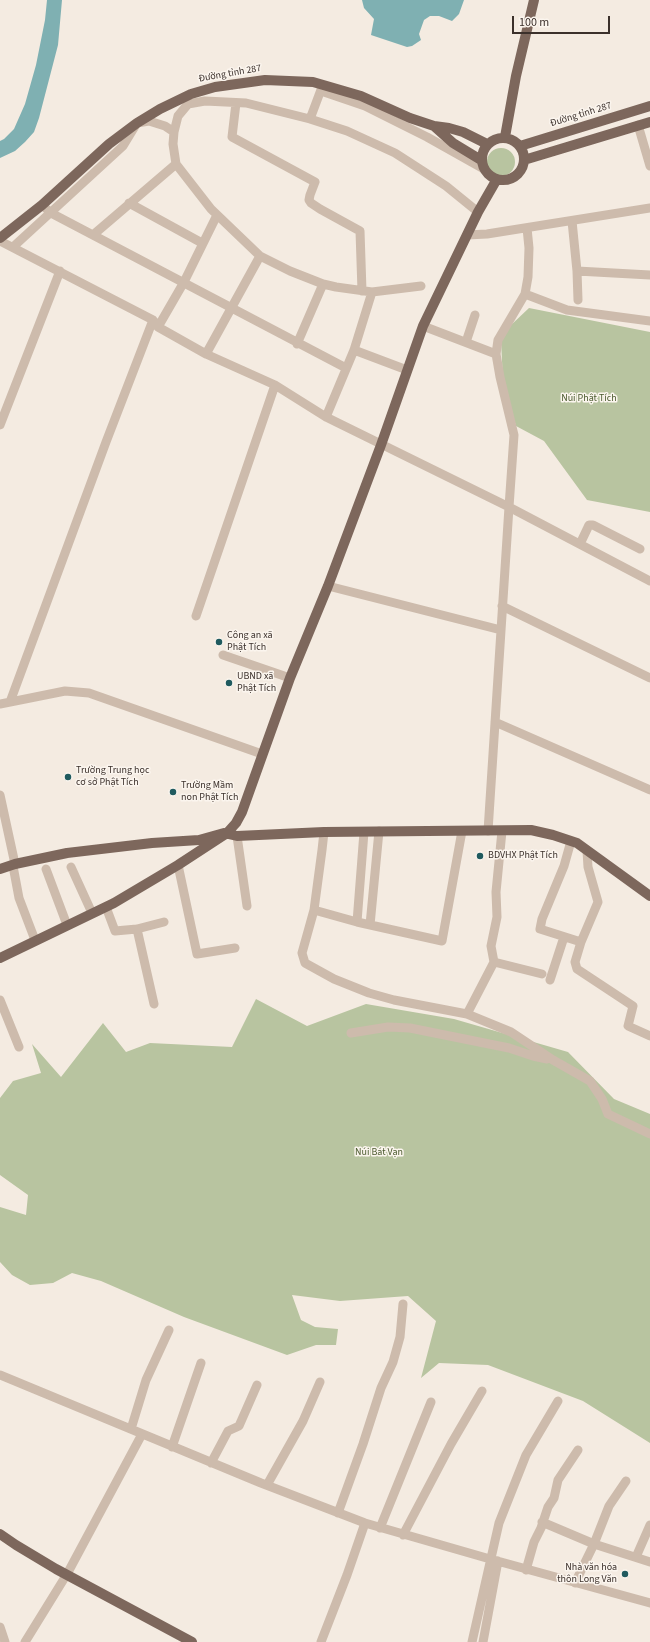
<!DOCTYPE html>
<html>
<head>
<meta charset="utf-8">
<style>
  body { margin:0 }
  #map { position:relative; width:650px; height:1642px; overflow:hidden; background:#f4ebe1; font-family:"Source Sans 3",sans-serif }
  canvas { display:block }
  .scale { position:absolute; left:512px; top:16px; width:98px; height:18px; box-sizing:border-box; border:2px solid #3b302b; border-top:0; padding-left:5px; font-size:12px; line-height:14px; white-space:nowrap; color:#3b302b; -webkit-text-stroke:3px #fbf5ee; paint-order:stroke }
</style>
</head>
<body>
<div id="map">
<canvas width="650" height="1642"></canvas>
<div class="scale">100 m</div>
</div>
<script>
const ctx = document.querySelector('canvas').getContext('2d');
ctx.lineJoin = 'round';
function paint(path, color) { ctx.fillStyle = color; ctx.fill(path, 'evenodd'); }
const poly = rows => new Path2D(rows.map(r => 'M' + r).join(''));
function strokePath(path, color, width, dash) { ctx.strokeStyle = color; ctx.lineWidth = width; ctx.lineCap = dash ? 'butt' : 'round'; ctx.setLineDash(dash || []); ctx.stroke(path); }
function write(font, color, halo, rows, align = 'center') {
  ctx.font = font + ' "Source Sans 3",sans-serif'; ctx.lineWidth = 3; ctx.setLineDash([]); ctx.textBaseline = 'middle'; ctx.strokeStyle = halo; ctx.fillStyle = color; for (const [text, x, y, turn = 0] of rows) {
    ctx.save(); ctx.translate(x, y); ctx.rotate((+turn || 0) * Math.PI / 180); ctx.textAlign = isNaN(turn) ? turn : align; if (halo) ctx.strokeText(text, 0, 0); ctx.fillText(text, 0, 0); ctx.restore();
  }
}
const green = poly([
  '487 162a14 14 0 1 1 28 0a14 14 0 1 1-28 0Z',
  [529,308,650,332,650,512,587,500,544,441,516,426,503,382,501,340,510,326],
  [256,999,307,1026,366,1004,454,1019,568,1052,614,1099,650,1114,650,1443,583,1401,488,1365,439,1363,421,1378,436,1321,408,1296,340,1301,292,1295,301,1320,315,1327,338,1329,336,1345,316,1345,287,1355,184,1317,101,1281,72,1273,53,1283,30,1285,12,1275,0,1262,0,1207,26,1215,28,1195,0,1175,0,1098,13,1081,41,1073,32,1044,61,1077,103,1023,126,1052,150,1043,232,1047]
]);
const water = poly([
  [47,0,62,0,58,45,39,118,34,132,25,142,15,151,0,158,0,141,4,139,14,129,25,104,36,65,45,20],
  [362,0,464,0,459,14,452,21,439,16,430,16,424,20,419,34,421,40,412,46,407,47,371,35,374,19,364,8]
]);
const minor = poly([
  [321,91,365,106,427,137,484,169],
  [236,103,232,137,315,182,310,195,309,200,311,203,320,209,360,231,362,291],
  [310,119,322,87],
  [638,125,650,166],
  [129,203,202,243],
  [42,205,51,213,346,368],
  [572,221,577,271,578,300],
  [93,235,176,164],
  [467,235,487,234,650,208],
  [0,241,153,320,158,327,206,354,275,385,326,417,509,507,650,581],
  [13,247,123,146,137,123,149,121,165,126,174,132],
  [577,271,650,275],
  [421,286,372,292,336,287,323,284,290,271,260,256,211,209,176,164,173,144,174,132,178,116,188,104,205,101,246,103,310,119,347,131,395,153,446,186,478,212],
  [525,294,567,310,650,321],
  [423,326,496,354],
  [158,327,184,282,217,215],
  [466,342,475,315],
  [297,344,323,284],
  [354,350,407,370],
  [206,354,260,256],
  [326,417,354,350,372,292],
  [0,425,60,271],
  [580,544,589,525,593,525,640,549],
  [328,586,501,630],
  [502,606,650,678],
  [196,616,275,385],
  [223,655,290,678],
  [10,702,106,442,153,320],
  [0,704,65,691,89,693,262,754],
  [495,722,650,790],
  [0,795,15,864],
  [488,831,509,507,514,435,500,377,496,354,498,340,525,294,528,277,529,248,527,228],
  [324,832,322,850,314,910,302,953,305,963,334,979,369,993,394,1000,467,1014,511,1032,553,1060,590,1081,602,1099,608,1114,650,1134],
  [237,836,247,906],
  [571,841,564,866,542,919,540,929,581,942],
  [587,851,588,867,598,902,581,942,575,962,577,969,633,1006,628,1026,650,1036],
  [178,865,197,954,235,948],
  [13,866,19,898,35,940],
  [71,867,92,913],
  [46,869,67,925],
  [106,907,115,931,137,929,164,922],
  [314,910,357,922,442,941,462,831],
  [357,922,364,832],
  [370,925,379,831],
  [137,929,154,1004],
  [494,962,542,974],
  [550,980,564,937],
  [0,1000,19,1047],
  [467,1014,494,962,491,946,497,917,496,892,502,831],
  [351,1033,388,1027,410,1028,509,1048,533,1056,547,1059],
  [0,1375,261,1483,365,1523,490,1559,650,1603],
  [131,1429,146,1380,169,1330],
  [172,1447,201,1363],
  [211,1463,228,1431,239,1426,257,1385],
  [267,1485,303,1421,320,1382],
  [338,1513,363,1444,381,1388,393,1362,400,1337,403,1304],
  [542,1522,594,1544,650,1562],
  [380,1528,431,1402],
  [403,1535,451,1444,482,1391],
  [636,1557,650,1525],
  [526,1570,534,1542,541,1528,548,1507,554,1498,558,1480,578,1450],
  [575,1583,594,1544,609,1506,626,1481],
  [0,1627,5,1642],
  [25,1642,67,1574,142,1434],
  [321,1642,347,1575,365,1523],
  [472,1642,499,1523,526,1455,558,1401],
  [483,1642,498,1561]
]);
const major = poly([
  [434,126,453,143,481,160],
  [505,137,516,76,534,0],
  '482 159a21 21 0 1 1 42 0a21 21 0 1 1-42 0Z',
  [520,146,650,106],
  [524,160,650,122],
  [0,238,42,205,109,144,137,123,160,109,191,94,215,87,265,80,313,82,361,96,410,118,434,126,449,128,463,132,487,144],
  [0,869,15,864,67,853,152,843,199,840,224,833,237,836,324,832,531,830,553,835,577,843,650,896],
  [0,958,114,903,178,865,227,833,236,823,242,812,290,678,328,586,381,445,423,326,478,212,497,179],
  [0,1534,16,1545,56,1569,192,1642]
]);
const markers = [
  [219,642,4,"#1f5a5e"],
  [229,683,4,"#1f5a5e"],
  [68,777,4,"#1f5a5e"],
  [173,792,4,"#1f5a5e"],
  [480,856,4,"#1f5a5e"],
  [625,1574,4,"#1f5a5e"]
];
const streetNames = [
  ["Đường tỉnh 287",230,74,-10],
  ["Đường tỉnh 287",581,115,-17]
];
const parkNames = [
  ["Núi Phật Tích",589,399],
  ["Núi Bát Vạn",379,1153]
];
const poiNames = [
  ["Công an xã",227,636],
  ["Phật Tích",227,648],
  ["UBND xã",237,677],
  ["Phật Tích",237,689],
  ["Trường Trung học",76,771],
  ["cơ sở Phật Tích",76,783],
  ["Trường Mầm",181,786],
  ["non Phật Tích",181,798],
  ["BDVHX Phật Tích",488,856],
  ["Nhà văn hóa",617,1568,"right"],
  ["thôn Long Văn",617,1580,"right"]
];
paint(green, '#b8c4a0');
paint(water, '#7fb0b2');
strokePath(minor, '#cdbbac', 9);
strokePath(major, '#7d675c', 10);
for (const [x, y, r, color] of markers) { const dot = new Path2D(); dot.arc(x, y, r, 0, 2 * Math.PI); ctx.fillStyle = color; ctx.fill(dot); strokePath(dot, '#fbf5ee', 1.5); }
write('10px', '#3b302b', '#fbf5ee', streetNames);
write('10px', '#4a5a2e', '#fbf5ee', parkNames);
write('10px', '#3b302b', '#fbf5ee', poiNames, 'left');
</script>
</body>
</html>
